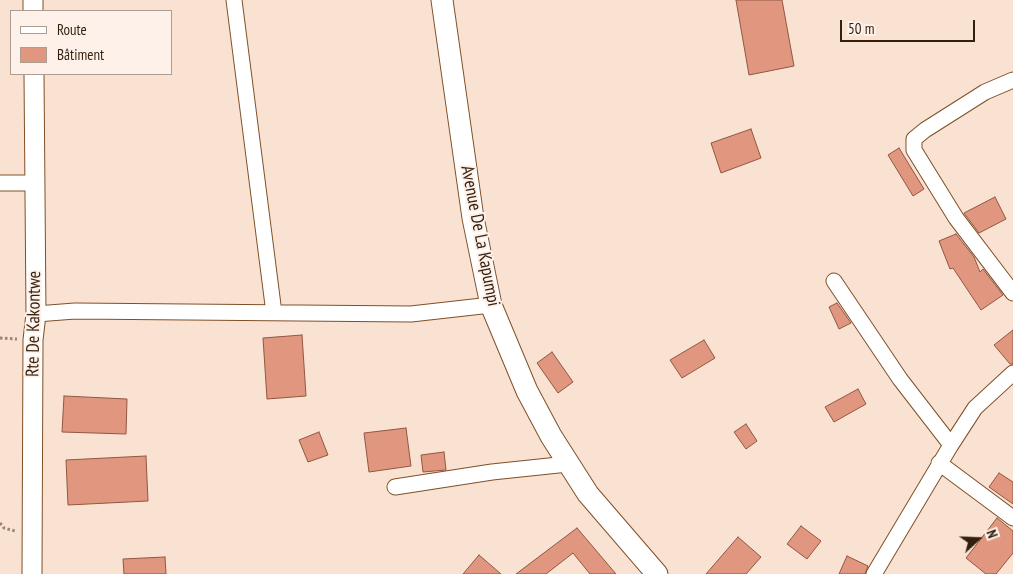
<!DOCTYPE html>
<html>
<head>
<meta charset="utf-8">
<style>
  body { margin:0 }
  #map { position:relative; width:1013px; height:574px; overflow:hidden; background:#f9e2d1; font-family:"PT Sans Narrow",sans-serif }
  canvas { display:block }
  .legend { position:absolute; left:10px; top:10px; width:162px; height:65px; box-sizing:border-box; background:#fdf1e9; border:1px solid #ad9d91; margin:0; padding:6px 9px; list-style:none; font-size:15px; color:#341f0e }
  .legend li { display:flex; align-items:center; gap:10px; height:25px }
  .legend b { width:25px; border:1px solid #ad9d91 }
  .north { position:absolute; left:953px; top:514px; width:50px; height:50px; -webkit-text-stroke:4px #fdf1e9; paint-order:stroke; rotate:70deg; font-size:14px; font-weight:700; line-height:20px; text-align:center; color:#341f0e }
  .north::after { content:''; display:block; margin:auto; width:18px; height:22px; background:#341f0e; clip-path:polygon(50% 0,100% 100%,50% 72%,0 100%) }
  .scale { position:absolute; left:840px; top:20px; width:135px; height:22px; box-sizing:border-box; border:2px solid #341f0e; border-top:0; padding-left:6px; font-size:15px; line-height:18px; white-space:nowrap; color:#341f0e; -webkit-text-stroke:4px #fdf1e9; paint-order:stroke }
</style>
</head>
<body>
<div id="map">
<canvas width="1013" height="574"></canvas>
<ul class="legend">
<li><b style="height:6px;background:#fff"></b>Route</li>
<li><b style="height:14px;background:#e1977f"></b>Bâtiment</li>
</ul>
<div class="north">N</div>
<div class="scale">50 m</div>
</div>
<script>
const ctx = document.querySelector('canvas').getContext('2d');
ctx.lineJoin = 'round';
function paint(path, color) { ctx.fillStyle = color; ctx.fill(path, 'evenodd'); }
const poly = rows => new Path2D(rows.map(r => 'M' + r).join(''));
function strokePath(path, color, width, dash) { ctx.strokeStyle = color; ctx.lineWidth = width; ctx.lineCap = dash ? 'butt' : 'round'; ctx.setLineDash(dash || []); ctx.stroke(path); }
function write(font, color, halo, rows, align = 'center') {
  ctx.font = font + ' "PT Sans Narrow",sans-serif'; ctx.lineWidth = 4; ctx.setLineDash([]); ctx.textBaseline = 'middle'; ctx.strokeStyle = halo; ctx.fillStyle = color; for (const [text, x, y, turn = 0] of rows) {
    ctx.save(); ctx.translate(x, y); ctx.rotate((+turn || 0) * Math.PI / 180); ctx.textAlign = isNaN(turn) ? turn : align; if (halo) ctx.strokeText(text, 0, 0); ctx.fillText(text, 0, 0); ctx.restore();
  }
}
const building = poly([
  [736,0,782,0,794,66,749,75,736,0],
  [751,129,761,158,721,173,711,143,751,129],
  [899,148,924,189,913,196,888,155,899,148],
  [995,197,1006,219,979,233,964,213,995,197],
  [956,234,974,257,980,272,983,269,1003,295,981,310,953,268,950,269,939,241,956,234],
  [837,303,851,323,839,329,829,307,837,303],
  [1013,330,1013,364,1010,364,994,345,1013,330],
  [302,335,306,396,267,399,263,338,302,335],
  [704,340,715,358,682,378,670,360,704,340],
  [552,352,573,382,558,393,537,363,552,352],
  [858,389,866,404,834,422,825,407,858,389],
  [64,396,127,399,126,434,62,432,64,396],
  [746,424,757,441,746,449,734,432,746,424],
  [406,428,411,466,369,472,364,433,406,428],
  [319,432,328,455,308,462,299,440,319,432],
  [444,452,446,470,423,472,421,455,444,452],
  [146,456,148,501,68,505,66,460,146,456],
  [999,473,1013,482,1013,504,989,487,999,473],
  [997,518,1013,531,1013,553,996,574,986,574,966,558,997,518],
  [801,526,821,541,807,559,787,544,801,526],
  [577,528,616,574,590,574,573,553,546,574,516,574,577,528],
  [738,537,761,557,746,574,706,574,738,537],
  [479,555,501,574,463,574,479,555],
  [847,556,868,566,865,574,839,574,847,556],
  [165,557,166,574,124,574,123,559,165,557]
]);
const path = poly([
  [0,338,17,339],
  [0,523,4,528,15,531]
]);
const minor = poly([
  [234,0,274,313],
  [1013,80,985,92,925,130,914,139,914,150,956,218,1013,293],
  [0,183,35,183],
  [834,281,900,379,951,445,874,574],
  [36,314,75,311,411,314,491,305],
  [951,445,975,408,1013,373],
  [939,463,1013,518],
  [395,487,492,472,568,464]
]);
const tertiary = poly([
  [33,0,33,11],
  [32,574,33,340,36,314,34,74]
]);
const secondary = poly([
  [442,0,473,218,491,305,527,391,551,436,588,494,657,574]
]);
const streetNames = [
  ["Avenue De La Kapumpi",480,236,79],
  ["Rte De Kakontwe",34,324,-89]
];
paint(building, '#e1977f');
strokePath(building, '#915642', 1);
strokePath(minor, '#7f5028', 17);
strokePath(tertiary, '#7f5028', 21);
strokePath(secondary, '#7f5028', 23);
strokePath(path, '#9a8473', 3, [2.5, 2.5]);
strokePath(minor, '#fff', 15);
strokePath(tertiary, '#fff', 19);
strokePath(secondary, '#fff', 21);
write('18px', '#341f0e', '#fdf1e9', streetNames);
</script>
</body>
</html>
